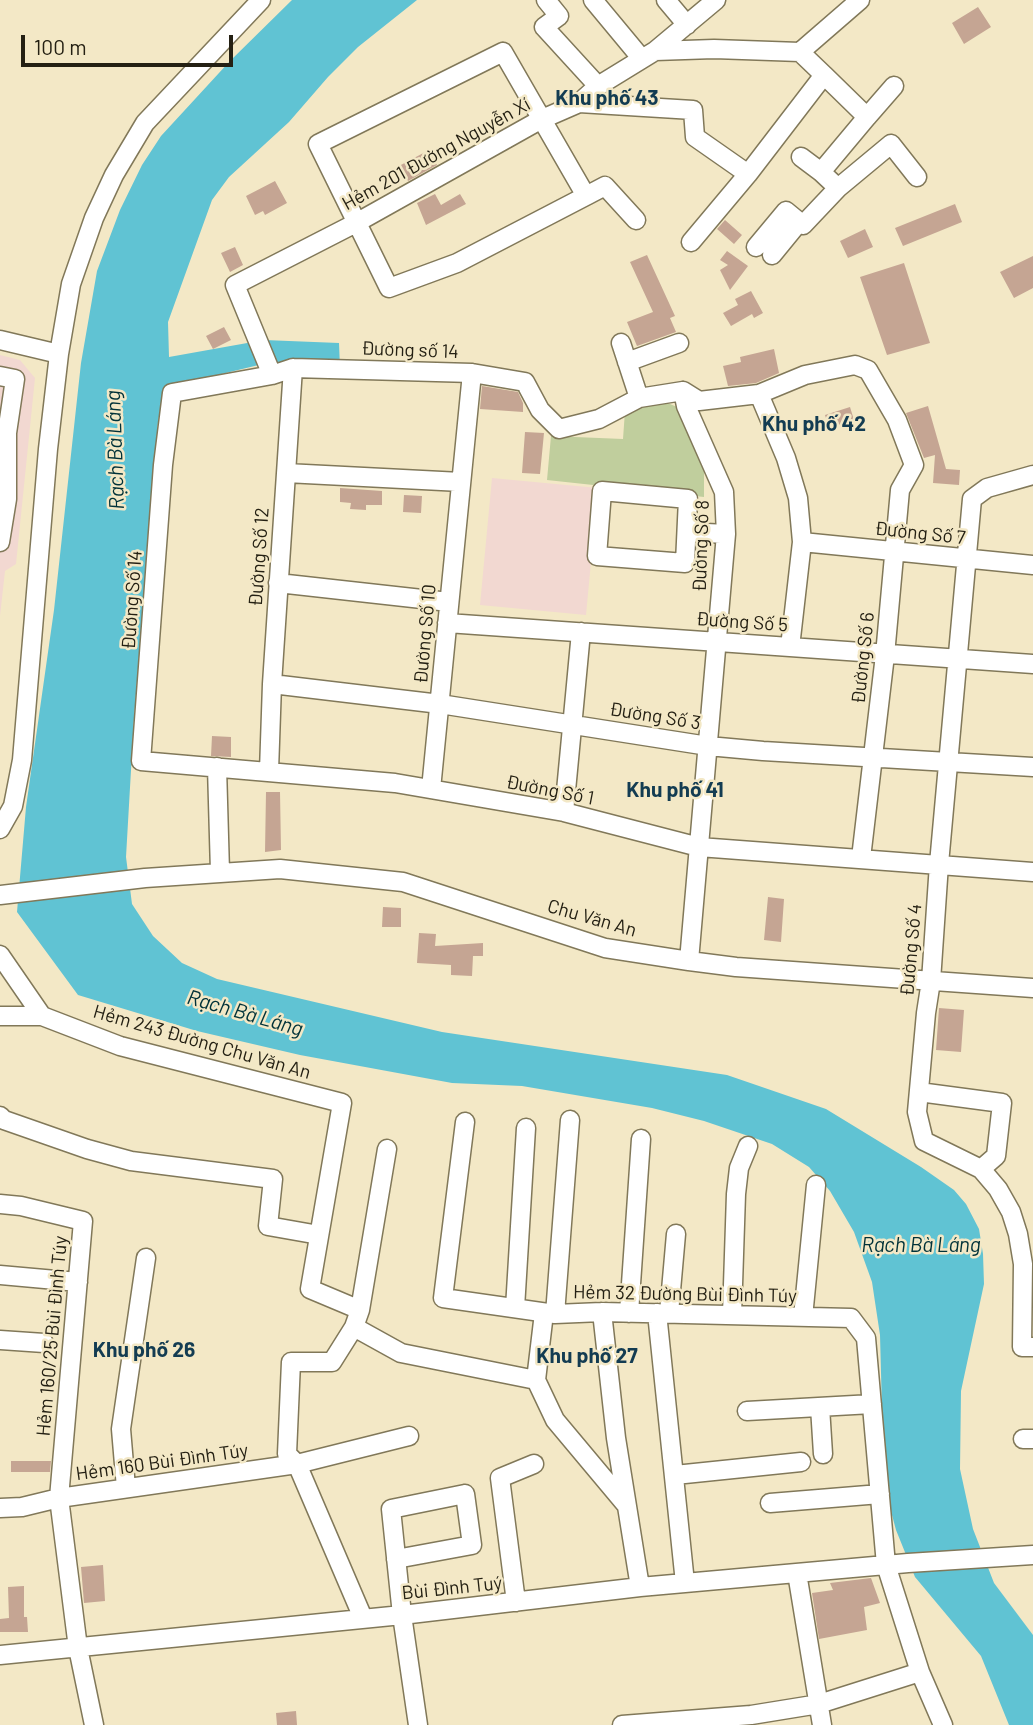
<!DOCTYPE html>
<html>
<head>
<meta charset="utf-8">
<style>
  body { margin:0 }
  #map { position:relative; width:1033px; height:1725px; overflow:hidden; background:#f3e8c6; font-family:Barlow,sans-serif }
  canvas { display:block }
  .scale { position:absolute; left:21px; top:35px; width:212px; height:32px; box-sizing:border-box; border:4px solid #242013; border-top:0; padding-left:9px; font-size:21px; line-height:24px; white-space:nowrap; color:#242013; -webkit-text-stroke:5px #f3e8c6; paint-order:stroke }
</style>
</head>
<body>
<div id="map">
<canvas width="1033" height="1725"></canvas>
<div class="scale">100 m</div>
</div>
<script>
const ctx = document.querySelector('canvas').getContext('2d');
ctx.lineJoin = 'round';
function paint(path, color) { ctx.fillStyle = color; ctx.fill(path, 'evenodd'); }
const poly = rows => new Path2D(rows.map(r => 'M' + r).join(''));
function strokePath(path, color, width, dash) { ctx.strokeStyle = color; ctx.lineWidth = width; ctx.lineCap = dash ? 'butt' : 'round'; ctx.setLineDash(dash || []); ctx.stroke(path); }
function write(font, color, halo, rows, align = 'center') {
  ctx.font = font + ' Barlow,sans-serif'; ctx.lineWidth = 5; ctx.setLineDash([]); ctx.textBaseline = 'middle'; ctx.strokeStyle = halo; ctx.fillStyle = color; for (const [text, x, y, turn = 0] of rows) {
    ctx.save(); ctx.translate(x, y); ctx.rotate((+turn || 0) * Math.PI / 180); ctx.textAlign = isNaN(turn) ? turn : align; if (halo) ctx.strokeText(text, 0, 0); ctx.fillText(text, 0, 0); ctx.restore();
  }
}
const education = poly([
  [0,355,20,360,35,378,16,564,5,571,0,616],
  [492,478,598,488,586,615,480,605]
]);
const green = poly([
  [663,401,677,407,704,464,704,497,547,480,551,436,623,439,625,411,631,406]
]);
const water = poly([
  [292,0,417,0,358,47,328,77,289,122,229,177,212,200,168,322,169,357,264,340,339,343,340,368,271,362,168,387,163,393,158,422,134,718,126,857,132,904,153,936,182,963,217,979,442,1032,727,1075,826,1109,921,1167,954,1190,966,1204,979,1229,983,1254,984,1284,961,1391,960,1469,973,1529,994,1583,1033,1635,1033,1725,1009,1725,981,1656,915,1577,896,1530,884,1485,880,1335,872,1282,854,1232,830,1191,809,1167,772,1144,704,1121,652,1108,522,1086,452,1083,300,1055,197,1031,78,995,17,912,26,807,54,610,81,363,97,271,120,210,142,165,161,136,230,61]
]);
const building = poly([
  [978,7,991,27,964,44,952,23],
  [429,150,437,165,408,181,399,166],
  [275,181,287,203,265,215,263,211,255,215,246,196],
  [435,194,441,205,460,194,466,204,426,225,417,203],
  [955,204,962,222,903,246,895,228],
  [725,220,742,235,734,244,717,229],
  [865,229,873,247,848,258,840,241],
  [235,247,243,265,230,272,221,253],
  [727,251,748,266,730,290,720,270,728,265,720,260],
  [647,255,675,316,670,318,676,332,637,346,627,322,653,312,630,262],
  [1033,256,1033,288,1014,298,1000,272],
  [904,263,930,343,887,355,860,277],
  [751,291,763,313,754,318,752,314,731,326,723,313,738,305,735,299],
  [224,327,231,340,213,349,206,336],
  [774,349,779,373,756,383,728,386,723,366,741,362,740,357],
  [482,386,518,392,523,403,523,412,480,409],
  [928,406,946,469,960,470,959,485,933,483,935,455,924,458,906,413],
  [850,407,854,420,829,428,825,415],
  [525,432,544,433,540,474,522,473],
  [340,488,382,491,382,505,366,505,366,510,350,509,351,503,340,502],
  [404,495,422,496,421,513,403,512],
  [212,736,231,737,231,757,211,756],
  [266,792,280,792,281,850,265,852],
  [768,897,784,899,781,942,764,940],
  [383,907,401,908,401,927,382,927],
  [419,933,436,934,435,946,483,943,483,956,473,956,472,976,451,975,451,965,417,963],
  [939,1008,964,1010,961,1052,936,1050],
  [11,1461,51,1461,50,1472,11,1472],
  [103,1565,105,1601,84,1603,81,1567],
  [871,1578,880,1603,864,1607,867,1630,819,1639,812,1593,833,1590,830,1583],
  [24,1586,24,1617,27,1617,28,1632,0,1632,0,1619,9,1618,8,1587],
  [296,1711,297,1725,277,1725,276,1713]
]);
const minor = poly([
  [546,0,559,16,544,27,598,86],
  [593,0,642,59],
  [666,0,687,25],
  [655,51,716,0],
  [503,52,586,196,457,263,389,288,318,144,503,52],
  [579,103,693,110,695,137,748,174],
  [867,117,894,86],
  [801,157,821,172],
  [838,188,891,144,917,177],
  [586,196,605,186,636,220],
  [691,242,748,174,824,75,800,52],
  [756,247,786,211,803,225,838,188,821,172,867,117,824,75],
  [772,255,799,222],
  [0,340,59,354],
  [621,343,639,398],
  [627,362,679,343],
  [293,368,472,373,525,382,540,410,559,429,599,419,639,398,683,391,699,401,759,394,805,375,855,365,868,370,897,420,914,465,900,490,885,655,861,858],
  [272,375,235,285,356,223,540,120,579,103,598,86,655,51,714,49,800,52,860,0],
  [0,376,15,379,7,433],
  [683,391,686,406,724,492,726,534,689,961],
  [759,394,786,458,798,498,802,542,790,647],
  [0,431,7,433,7,499,0,542],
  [286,473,461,482],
  [1033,475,987,488,972,499,939,864,931,981,926,1013,917,1112,924,1141,981,1169,998,1189,1011,1212,1018,1234,1023,1264,1022,1347,1033,1347],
  [602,491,688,499,685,563,597,556,602,491],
  [687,532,726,534],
  [802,542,1033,565],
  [278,583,449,602],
  [447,623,1033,664],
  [272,684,440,704,708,746,763,751,1033,767],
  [217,767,220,872],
  [269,771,272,684,293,368,272,375,172,393,163,465,141,761,395,783,564,812,699,847,1033,872],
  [431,789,472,373],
  [564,812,581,632],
  [0,829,13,806,22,760,48,449,59,354,71,284,94,218,114,175,145,123,261,0],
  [0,895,145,878,280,869,403,882,605,948,689,961,736,967,1033,988],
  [0,955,42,1016,120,1046,342,1103,310,1289,360,1310],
  [0,1016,42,1016],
  [919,1092,1002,1103,996,1156,981,1169],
  [0,1116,4,1120,87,1149,131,1161,273,1179,268,1226,319,1235],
  [465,1122,443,1298,555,1314,602,1312,851,1318,866,1338,886,1565,920,1672,943,1725],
  [0,1204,21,1206,83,1221,59,1498,78,1648,94,1725],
  [0,1275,78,1282],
  [515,1308,526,1128],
  [602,1312,616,1438,640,1587],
  [544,1313,536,1380,555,1420,627,1506],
  [629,1313,641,1139],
  [657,1313,685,1583],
  [669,1313,676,1234],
  [555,1314,570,1120],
  [732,1315,736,1194,739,1168,748,1146],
  [803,1317,816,1185],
  [354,1327,401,1353,536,1380],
  [0,1340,44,1343],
  [820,1407,823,1454],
  [747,1411,872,1404],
  [1023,1439,1033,1439],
  [675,1475,801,1462],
  [126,1488,121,1429,146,1258],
  [770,1503,880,1494],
  [0,1508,22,1507,59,1498,297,1464,409,1436],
  [396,1559,472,1545,465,1494,391,1509,402,1615,418,1725],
  [797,1573,822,1725],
  [516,1602,500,1478,534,1464],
  [363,1618,297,1464,287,1454,291,1362,332,1362,354,1327,360,1310,387,1149],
  [0,1655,402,1615,640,1587,908,1563,1033,1555],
  [622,1725,751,1715,819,1704,920,1672]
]);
const streetNames = [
  ["Hẻm 201 Đường Nguyễn Xí",436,154,-29],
  ["Đường số 14",410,350,2],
  ["Đường Số 7",920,533,6],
  ["Đường Số 8",701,546,-88],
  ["Đường Số 12",259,557,-86],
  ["Đường Số 14",132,600,-86],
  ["Đường Số 5",742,622,4],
  ["Đường Số 10",425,634,-85],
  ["Đường Số 6",863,658,-84],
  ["Đường Số 3",655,716,9],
  ["Đường Số 1",550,790,11],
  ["Chu Văn An",592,918,16],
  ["Đường Số 4",911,950,-85],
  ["Hẻm 243 Đường Chu Văn An",202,1042,16],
  ["Hẻm 32 Đường Bùi Đình Túy",685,1294,1],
  ["Hẻm 160/25 Bùi Đình Túy",52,1336,-85],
  ["Hẻm 160 Bùi Đình Túy",162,1462,-8],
  ["Bùi Đình Tuý",452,1588,-6]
];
const neighbourhoodNames = [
  ["Khu phố 43",607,98],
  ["Khu phố 42",814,424],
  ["Khu phố 41",675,790],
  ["Khu phố 26",144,1350],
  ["Khu phố 27",587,1356]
];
const waterNames = [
  ["Rạch Bà Láng",115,450,-92],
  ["Rạch Bà Láng",245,1013,16],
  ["Rạch Bà Láng",921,1245]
];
paint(education, '#f2d8d1');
paint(green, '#c0ce9d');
paint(water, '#60c3d3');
paint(building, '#c5a593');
strokePath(minor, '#817859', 21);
strokePath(minor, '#fff', 18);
write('19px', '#242013', '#f3e8c6', streetNames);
write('bold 21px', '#133c52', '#f3e8c6', neighbourhoodNames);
write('italic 21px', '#003239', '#f3e8c6', waterNames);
</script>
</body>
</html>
